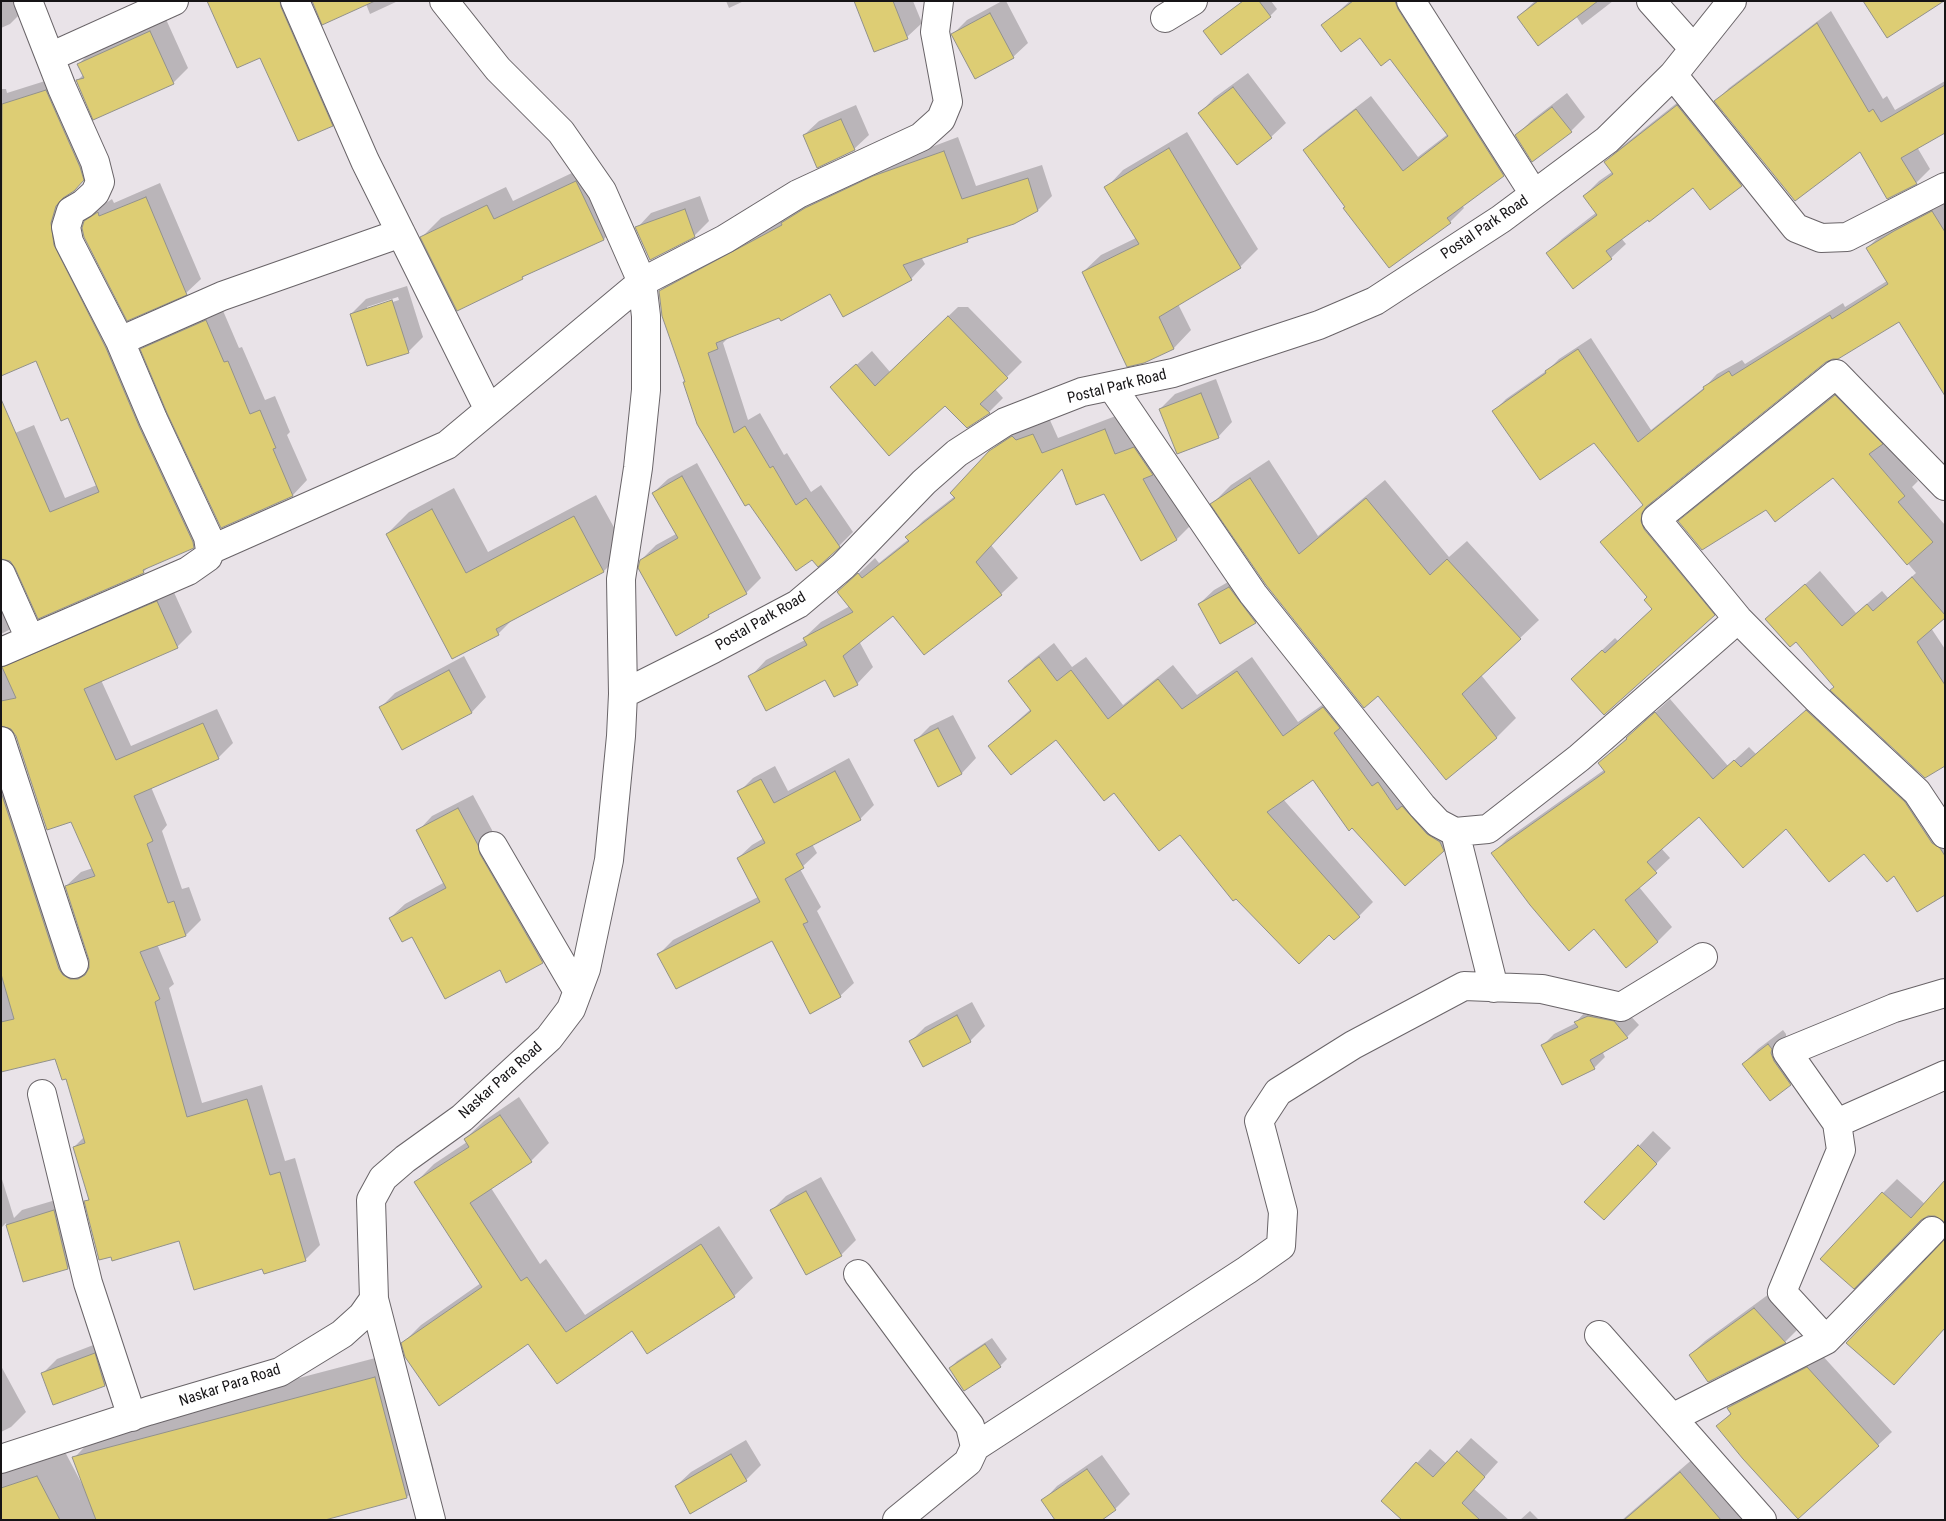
<!DOCTYPE html>
<html>
<head>
<meta charset="utf-8">
<style>
  body { margin:0 }
  #map { position:relative; width:1946px; height:1521px; overflow:hidden; background:#e9e3e8; font-family:"Roboto Condensed",sans-serif }
  canvas { display:block }
  .frame { position:absolute; inset:0; border:2px solid #161416; pointer-events:none }
</style>
</head>
<body>
<div id="map">
<canvas width="1946" height="1521"></canvas>
<div class="frame"></div>
</div>
<script>
const ctx = document.querySelector('canvas').getContext('2d');
ctx.lineJoin = 'round';
function paint(path, color) { ctx.fillStyle = color; ctx.fill(path, 'evenodd'); }
const poly = rows => new Path2D(rows.map(r => 'M' + r).join(''));
function strokePath(path, color, width, dash) { ctx.strokeStyle = color; ctx.lineWidth = width; ctx.lineCap = dash ? 'butt' : 'round'; ctx.setLineDash(dash || []); ctx.stroke(path); }
function write(font, color, halo, rows, align = 'center') {
  ctx.font = font + ' "Roboto Condensed",sans-serif'; ctx.lineWidth = 4; ctx.setLineDash([]); ctx.textBaseline = 'middle'; ctx.strokeStyle = halo; ctx.fillStyle = color; for (const [text, x, y, turn = 0] of rows) {
    ctx.save(); ctx.translate(x, y); ctx.rotate((+turn || 0) * Math.PI / 180); ctx.textAlign = isNaN(turn) ? turn : align; if (halo) ctx.strokeText(text, 0, 0); ctx.fillText(text, 0, 0); ctx.restore();
  }
}
const shadow = poly([
  [1,1,19,1,23,11,10,24,1,28],
  [211,1,299,1,346,110,332,125,261,56],
  [314,1,398,1,370,14,366,4],
  [726,1,744,1,729,8],
  [855,1,913,1,922,23,907,37],
  [1002,1,1006,1,1028,43,1013,57,953,34,967,20],
  [1243,1,1271,1,1277,9,1270,16,1212,24],
  [1350,1,1416,1,1517,161,1503,175,1462,205,1464,208,1450,222,1347,207,1305,150,1319,136,1371,96,1418,157,1448,134,1390,57,1360,36,1322,26],
  [1535,1,1613,1,1582,25,1576,16,1518,17],
  [1831,11,1883,99,1887,96,1895,110,1945,81,1945,131,1917,147,1930,169,1916,183,1860,150,1716,101,1729,88],
  [165,17,188,68,173,83,77,81,84,74,79,64,93,49],
  [1248,73,1286,123,1271,137,1200,113,1214,98],
  [61,76,88,175,70,192,65,207,208,532,193,547,149,567,143,572,39,617,1,439,34,425,65,498,97,485,68,416,36,360,1,374,1,89,6,89,7,93],
  [1692,91,1756,170,1741,185,1710,208,1694,186,1621,238,1626,244,1611,258,1548,253,1562,239,1597,212,1584,196,1599,181,1612,172,1605,162,1620,148],
  [1567,93,1585,117,1571,131,1517,135,1531,121],
  [856,105,869,135,854,149,804,135,819,121],
  [1187,132,1258,249,1240,267,1178,304,1191,330,1174,348,1144,362,1083,272,1101,255,1136,238,1106,188,1123,170],
  [958,137,976,186,1042,165,1052,196,1038,210,972,237,967,241,921,257,925,264,911,279,831,292,780,317,730,336,723,343,748,420,760,413,784,455,787,453,811,492,821,485,853,532,831,554,686,381,660,291,674,277,791,215,797,209,889,163],
  [595,162,623,220,604,239,526,274,522,278,422,237,441,218,506,187,513,201],
  [160,183,201,279,186,293,85,222,100,207,112,199,114,203],
  [700,196,709,221,694,236,637,228,651,213],
  [1945,200,1945,363,1900,320,1826,361,1654,499,1653,508,1727,602,1714,615,1585,666,1615,638,1618,641,1653,608,1649,597,1614,530,1644,504,1594,442,1493,412,1506,399,1549,369,1559,359,1591,338,1651,430,1705,387,1717,374,1742,360,1745,364,1843,303,1845,307,1887,281,1867,248,1880,236],
  [407,286,423,337,408,352,351,314,366,299],
  [398,297,399,300,367,310,367,307],
  [221,306,239,348,242,347,265,400,275,396,290,432,287,435,307,480,293,495,142,349,156,335],
  [958,307,968,307,1022,362,995,389,1003,398,989,412,832,387,872,351,890,372],
  [1216,379,1232,422,1218,437,1160,409,1175,394],
  [1849,382,1884,441,1918,481,1912,487,1945,525,1945,616,1931,628,1945,649,1945,765,1835,686,1796,641,1767,619,1820,571,1856,613,1882,591,1888,598,1916,573,1834,476,1766,509,1680,521,1694,507],
  [1121,414,1193,523,1177,539,1142,559,1104,493,1062,468,991,545,1018,578,1001,594,894,614,859,641,873,667,857,684,826,678,750,677,766,660,805,640,804,638,821,622,850,606,839,592,875,558,879,563,909,539,907,537,923,521,955,496,990,452,1007,435,1049,418,1058,438],
  [1269,460,1318,536,1385,480,1449,557,1467,541,1539,620,1481,675,1516,718,1497,737,1446,778,1378,694,1212,504,1231,485],
  [697,463,761,578,746,593,714,610,708,616,641,560,656,545,676,534,653,493,668,479],
  [454,488,488,552,596,495,626,549,604,571,514,618,498,634,387,534,409,512],
  [1,566,23,616,9,630,1,634],
  [1244,573,1270,608,1256,622,1220,642,1199,604,1214,590],
  [172,588,192,632,177,647,101,680,131,746,217,709,233,743,218,758,151,787,167,825,162,831,182,889,189,887,201,920,186,935,157,944,174,984,169,988,202,1103,262,1085,285,1161,295,1158,320,1245,305,1260,263,1267,179,1240,86,1202,90,1198,74,1147,85,1136,67,1077,56,1057,1,1071,1,733,87,965,90,965,90,959,66,886,81,872,93,868,72,821,12,728,1,725,1,643],
  [1054,643,1072,667,1086,657,1123,705,1173,665,1197,695,1252,657,1298,722,1338,694,1457,835,1443,850,1314,778,1283,799,1373,902,1359,916,1181,833,1114,791,1056,738,989,746,1031,709,1010,681,1025,666],
  [464,656,486,697,472,712,402,748,381,707,395,693],
  [1821,697,1945,827,1945,894,1895,874,1864,852,1787,828,1699,816,1661,848,1670,858,1639,887,1672,927,1658,941,1626,967,1595,927,1493,853,1507,839,1604,770,1599,763,1670,699,1728,766,1749,747,1756,754],
  [953,715,976,758,962,773,939,785,915,741,930,726],
  [849,758,874,805,860,819,812,844,817,853,800,869,821,907,817,911,854,983,840,996,772,939,659,954,673,940,758,897,738,858,752,845,764,838,739,792,753,778,775,766,788,791],
  [473,795,492,830,494,839,557,947,542,962,500,968,412,935,390,918,405,904,445,882,418,831,432,816],
  [972,1002,985,1026,970,1041,911,1041,925,1027],
  [1587,1010,1625,1010,1639,1025,1627,1037,1602,1051,1605,1057,1594,1068,1543,1045,1554,1034,1576,1023,1576,1022],
  [1783,1030,1786,1034,1786,1037,1788,1046,1805,1069,1790,1084,1743,1064,1758,1049],
  [519,1097,549,1143,531,1161,491,1188,540,1264,546,1259,585,1315,719,1226,753,1278,734,1296,633,1329,529,1342,403,1343,421,1325,481,1283,416,1182,434,1164,467,1142,465,1139,484,1121],
  [1653,1131,1671,1148,1619,1204,1639,1146],
  [1,1176,14,1218,22,1210,69,1196,82,1253,68,1268,24,1280,6,1223,1,1228],
  [821,1177,856,1240,841,1255,772,1210,786,1196],
  [1897,1179,1937,1215,1928,1215,1921,1218,1854,1287,1883,1193],
  [1769,1294,1799,1328,1785,1342,1690,1355,1705,1341],
  [992,1338,1007,1359,1000,1366,950,1368,957,1361],
  [109,1339,119,1370,105,1385,54,1403,42,1374,57,1359],
  [402,1351,434,1470,407,1497,320,1520,1,1520,1,1472,64,1450,82,1484,83,1483,74,1458,101,1430],
  [1821,1354,1892,1432,1878,1445,1718,1426,1732,1412,1728,1408,1742,1394],
  [1,1366,26,1412,11,1427,1,1432],
  [1471,1438,1498,1462,1474,1489,1509,1520,1404,1520,1417,1463,1430,1449,1447,1464],
  [746,1440,761,1465,746,1480,676,1486,691,1472],
  [1702,1451,1761,1520,1622,1520],
  [1102,1455,1130,1494,1115,1509,1043,1501,1057,1486],
  [1530,1511,1539,1520,1520,1520]
]);
const building = poly([
  [207,1,280,1,281,7,333,126,298,141,260,58,237,68,207,1],
  [312,1,375,1,322,25,312,1],
  [854,1,893,1,908,39,874,52,854,1],
  [1243,1,1259,1,1271,17,1221,55,1203,31,1243,1],
  [1353,1,1395,1,1398,9,1504,176,1447,218,1451,223,1389,268,1343,208,1345,207,1303,150,1356,109,1403,171,1448,136,1390,59,1381,66,1360,38,1341,52,1321,25,1353,1],
  [1538,1,1598,1,1538,46,1517,17,1538,1],
  [1863,1,1944,1,1887,38,1863,1],
  [990,13,1014,58,975,79,951,34,990,13],
  [1817,23,1869,112,1873,109,1881,122,1945,85,1945,133,1901,158,1917,184,1887,199,1860,152,1795,201,1714,101,1817,23],
  [150,31,174,84,93,120,76,80,84,78,77,64,150,31],
  [1233,87,1272,138,1237,165,1198,113,1233,87],
  [46,90,80,167,84,180,74,191,63,198,56,206,51,223,54,245,106,348,139,426,193,542,194,548,143,570,144,573,38,619,15,568,10,561,1,559,1,399,50,512,99,492,68,418,61,421,36,361,1,376,2,104,46,90],
  [1677,105,1742,186,1710,210,1693,188,1649,222,1648,220,1606,251,1612,259,1573,289,1546,253,1597,215,1583,196,1613,174,1604,162,1677,105],
  [1552,107,1572,132,1532,162,1515,135,1552,107],
  [841,119,855,150,817,168,803,135,841,119],
  [1169,148,1241,268,1159,317,1174,349,1144,363,1127,367,1082,272,1139,244,1104,187,1169,148],
  [944,151,962,199,1028,178,1038,211,1014,224,967,239,968,242,903,265,912,280,843,317,830,294,781,321,779,318,716,343,718,349,708,353,734,433,745,426,770,468,773,466,796,505,806,498,840,547,818,567,812,560,796,571,749,504,745,506,697,424,683,382,685,382,662,316,659,291,782,225,781,223,805,208,873,176,944,151],
  [576,181,604,240,522,277,523,279,457,311,420,237,487,205,494,219,576,181],
  [146,197,187,295,127,321,84,237,82,228,84,221,98,212,99,216,146,197],
  [685,209,695,237,650,260,635,227,685,209],
  [1932,211,1945,232,1945,396,1899,322,1838,359,1833,359,1826,362,1646,507,1642,513,1641,521,1644,529,1715,615,1604,715,1571,679,1602,650,1605,653,1652,609,1644,600,1647,597,1600,542,1643,505,1594,443,1540,480,1492,411,1546,373,1545,371,1578,349,1638,442,1704,389,1703,387,1729,371,1732,376,1830,315,1832,319,1888,284,1866,248,1894,231,1932,211],
  [392,300,409,353,367,366,350,314,392,300],
  [948,316,1008,378,980,404,990,413,967,428,945,406,889,456,830,387,856,364,875,386,948,316],
  [206,320,224,362,228,361,250,414,260,410,276,448,273,449,293,496,221,528,167,413,140,349,206,320],
  [1201,393,1219,438,1177,454,1159,409,1201,393],
  [1835,395,1883,444,1869,454,1905,496,1898,502,1933,542,1907,565,1833,478,1775,522,1766,510,1702,550,1678,521,1835,395],
  [1105,429,1115,454,1134,447,1153,475,1143,479,1177,540,1141,561,1104,494,1076,505,1062,469,976,562,1002,595,924,655,893,616,843,656,858,685,834,697,825,680,766,711,748,676,807,645,803,638,853,612,837,592,858,573,862,578,909,541,905,537,955,498,950,493,989,451,1012,436,1016,440,1033,434,1042,453,1105,429],
  [682,476,747,594,708,615,709,617,676,636,638,568,640,560,678,538,652,493,682,476],
  [1250,478,1299,554,1366,498,1430,575,1447,559,1521,639,1462,694,1497,738,1446,780,1378,696,1364,708,1266,585,1210,504,1250,478],
  [432,509,466,573,574,516,604,572,496,629,499,635,452,659,386,534,432,509],
  [1912,577,1945,615,1945,618,1917,642,1945,685,1945,766,1925,778,1830,690,1834,687,1796,642,1790,647,1765,619,1805,584,1842,626,1867,604,1873,611,1912,577],
  [1229,587,1256,623,1220,644,1198,604,1229,587],
  [157,601,178,648,84,689,116,760,203,723,219,759,134,796,153,841,147,844,168,903,174,901,186,936,140,952,160,999,155,1002,187,1117,247,1099,270,1175,280,1172,306,1261,264,1274,262,1269,194,1290,179,1241,112,1261,111,1257,99,1260,84,1201,89,1200,73,1147,85,1143,66,1079,62,1080,55,1059,1,1072,1,1022,14,1019,1,974,1,792,59,969,63,975,70,979,78,979,85,975,89,968,89,960,65,886,95,876,71,822,47,830,16,736,11,729,1,726,1,701,16,698,2,667,157,601],
  [1039,657,1057,681,1071,670,1108,719,1158,679,1182,709,1237,671,1283,736,1323,707,1340,728,1334,733,1372,786,1378,782,1397,810,1402,806,1427,834,1440,842,1444,851,1405,886,1352,828,1349,831,1313,780,1267,812,1360,917,1334,940,1329,935,1299,964,1236,899,1233,901,1180,835,1159,851,1114,793,1104,801,1056,740,1011,775,988,746,1031,711,1008,681,1039,657],
  [449,670,472,713,402,750,379,707,449,670],
  [1806,710,1905,802,1932,843,1940,848,1945,856,1945,895,1917,912,1894,876,1887,882,1864,854,1829,882,1786,829,1743,868,1699,817,1647,862,1657,873,1625,900,1658,942,1626,968,1594,929,1569,951,1530,905,1491,853,1605,772,1598,763,1627,739,1626,738,1655,712,1713,779,1734,760,1741,767,1806,710],
  [938,728,962,774,938,787,914,740,938,728],
  [835,771,861,820,796,854,804,868,785,879,808,922,803,924,841,997,810,1014,772,941,676,989,657,954,760,902,737,858,765,843,737,791,761,779,774,803,835,771],
  [458,808,478,845,480,854,543,963,506,983,500,970,445,999,412,937,402,942,389,918,446,888,416,830,458,808],
  [957,1015,971,1042,923,1067,909,1041,957,1015],
  [1588,1016,1614,1021,1628,1038,1590,1060,1595,1069,1562,1085,1541,1045,1578,1027,1574,1022,1588,1016],
  [1768,1044,1772,1049,1771,1053,1774,1061,1791,1085,1770,1101,1742,1064,1768,1044],
  [500,1115,532,1162,470,1203,521,1281,527,1277,566,1332,701,1244,735,1297,647,1354,632,1331,557,1384,528,1344,439,1406,405,1357,401,1343,482,1287,414,1182,469,1147,464,1139,500,1115],
  [1638,1145,1657,1164,1604,1220,1584,1202,1638,1145],
  [1945,1180,1945,1223,1935,1216,1928,1216,1921,1220,1854,1289,1820,1259,1882,1192,1911,1218,1945,1180],
  [806,1191,842,1256,806,1275,770,1210,806,1191],
  [54,1210,68,1269,23,1282,6,1225,54,1210],
  [1945,1239,1945,1328,1894,1385,1846,1343,1945,1239],
  [1754,1308,1786,1343,1708,1382,1689,1355,1754,1308],
  [985,1344,1001,1367,964,1391,949,1368,985,1344],
  [95,1353,105,1386,53,1405,41,1373,95,1353],
  [1807,1367,1879,1446,1798,1519,1743,1459,1716,1426,1731,1414,1727,1408,1807,1367],
  [375,1377,407,1498,325,1520,96,1520,72,1457,375,1377],
  [1457,1451,1485,1477,1462,1503,1480,1520,1402,1520,1381,1501,1416,1462,1433,1477,1457,1451],
  [731,1454,747,1481,690,1514,675,1486,731,1454],
  [1087,1469,1116,1510,1102,1520,1055,1520,1041,1500,1087,1469],
  [1680,1472,1721,1520,1624,1520,1680,1472],
  [37,1476,60,1520,1,1520,1,1488,37,1476]
]);
const street = poly([
  [295,1,365,161,489,410],
  [1411,1,1534,194],
  [1651,1,1693,48],
  [1165,18,1193,1],
  [50,57,174,1],
  [1673,75,1796,228,1821,238,1847,237,1945,187],
  [120,341,222,296,401,233],
  [1112,387,1253,594,1422,806,1438,823,1455,832,1488,829,1579,758,1738,619],
  [1945,486,1836,374,1656,519,1738,619,1816,698,1917,792,1945,834],
  [210,550,447,445,642,282,725,239,798,194,921,137,941,119,948,102,935,32,939,1],
  [1,574,30,639],
  [1,652,188,571,208,557,210,550,208,537,153,419,120,341,69,242,66,227,71,211,83,204,95,193,100,182,95,162,62,88,28,1],
  [623,694,713,649,798,604,843,566,924,482,957,453,1005,422,1082,392,1173,373,1319,325,1375,301,1501,219,1607,140,1673,75,1732,1],
  [1,741,74,964],
  [1455,832,1494,988],
  [493,846,577,990],
  [42,1094,88,1283,132,1417],
  [1837,1123,1945,1075],
  [858,1274,970,1426,975,1447,968,1462,897,1520],
  [374,1299,431,1520],
  [1599,1335,1762,1520],
  [1826,1340,1782,1292,1841,1150,1837,1123,1787,1052,1894,1008,1945,993],
  [1672,1418,1826,1340,1932,1231],
  [975,1447,1247,1270,1281,1246,1283,1212,1259,1121,1278,1092,1353,1045,1464,986,1542,989,1621,1007,1703,957],
  [1,1459,148,1411,280,1372,342,1334,362,1316,374,1299,371,1200,383,1178,405,1159,462,1118,549,1038,571,1009,586,969,609,860,621,736,623,694,621,579,638,468,646,390,646,316,642,282,602,191,561,132,498,69,444,1]
]);
const streetNames = [
  ["Postal Park Road",1485,228,-34],
  ["Postal Park Road",1117,387,-14],
  ["Postal Park Road",761,622,-30],
  ["Naskar Para Road",501,1081,-42],
  ["Naskar Para Road",230,1386,-18]
];
paint(shadow, '#0003');
paint(building, '#ddcd74');
strokePath(building, '#92918b', 1);
strokePath(street, '#696468', 30);
strokePath(street, '#fff', 28);
write('15px', '#161416', '#fff', streetNames);
</script>
</body>
</html>
